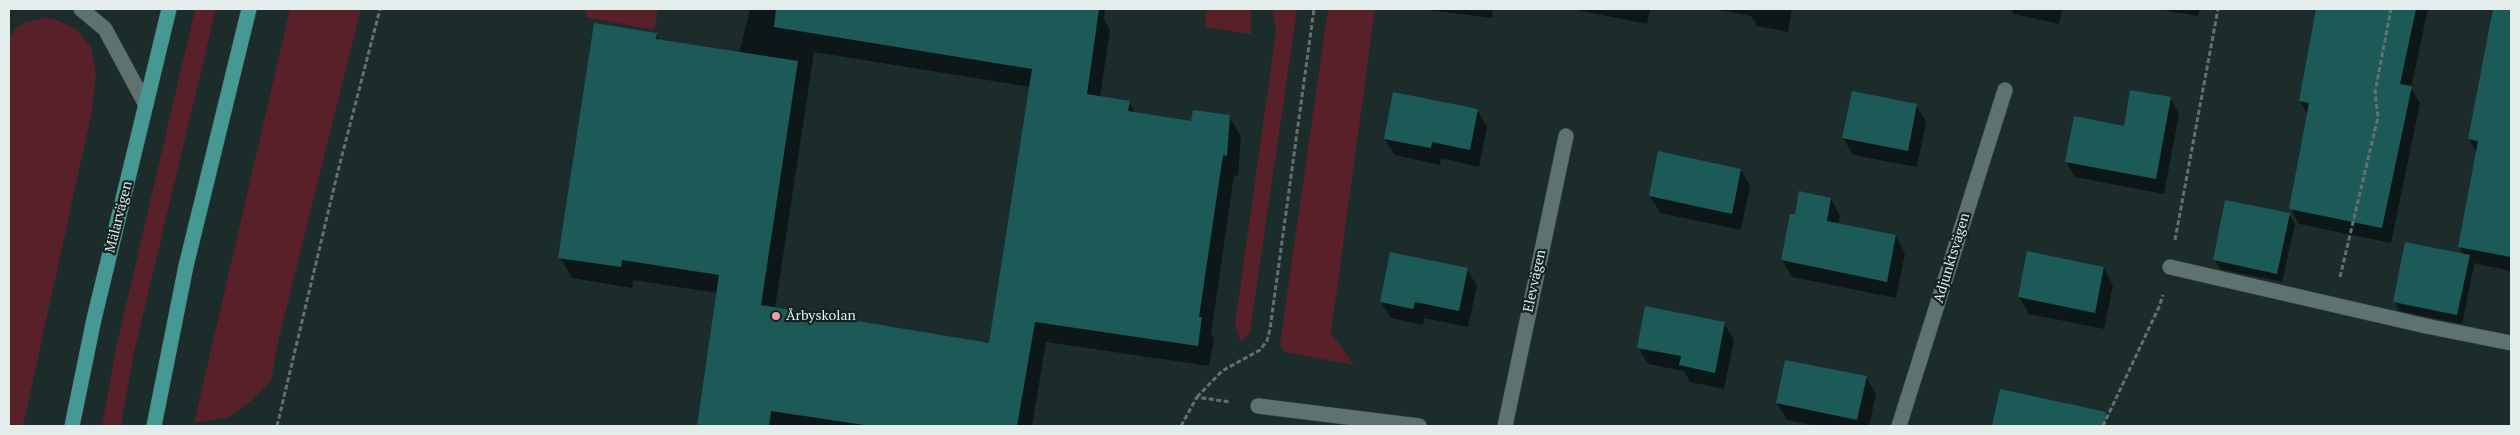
<!DOCTYPE html>
<html>
<head>
<meta charset="utf-8">
<style>
  body { margin:0 }
  #map { position:relative; width:2520px; height:435px; overflow:hidden; background:#1b2c2b; font-family:"PT Serif",serif }
  canvas { display:block }
  .frame { position:absolute; inset:0; border:10px solid #e2edec; pointer-events:none }
</style>
</head>
<body>
<div id="map">
<canvas width="2520" height="435"></canvas>
<div class="frame"></div>
</div>
<script>
const ctx = document.querySelector('canvas').getContext('2d');
ctx.lineJoin = 'round';
function paint(path, color) { ctx.fillStyle = color; ctx.fill(path, 'evenodd'); }
const poly = rows => new Path2D(rows.map(r => 'M' + r).join(''));
function strokePath(path, color, width, dash) { ctx.strokeStyle = color; ctx.lineWidth = width; ctx.lineCap = dash ? 'butt' : 'round'; ctx.setLineDash(dash || []); ctx.stroke(path); }
function write(font, color, halo, rows, align = 'center') {
  ctx.font = font + ' "PT Serif",serif'; ctx.lineWidth = 4.5; ctx.setLineDash([]); ctx.textBaseline = 'middle'; ctx.strokeStyle = halo; ctx.fillStyle = color; for (const [text, x, y, turn = 0] of rows) {
    ctx.save(); ctx.translate(x, y); ctx.rotate((+turn || 0) * Math.PI / 180); ctx.textAlign = isNaN(turn) ? turn : align; if (halo) ctx.strokeText(text, 0, 0); ctx.fillText(text, 0, 0); ctx.restore();
  }
}
const green = poly([
  [195,9,216,9,134,352,121,426,102,426,116,348],
  [290,9,361,9,278,342,271,381,251,401,229,417,194,423],
  [586,9,658,9,654,30,586,17],
  [1207,9,1251,9,1251,34,1205,27],
  [1272,9,1297,9,1250,333,1241,342,1235,325,1276,31],
  [1328,9,1375,9,1331,333,1354,365,1285,352,1280,344],
  [44,18,58,20,76,29,91,47,96,73,92,111,23,426,9,426,9,38,16,28,25,22]
]);
const shadow = poly([
  [750,9,1105,9,1104,19,1110,30,1100,97,1129,102,1135,113,1193,122,1229,116,1241,137,1238,176,1234,175,1211,335,1214,339,1209,366,1046,342,1032,426,699,426,717,293,633,280,632,288,572,278,560,257,656,34,660,41,739,53],
  [814,52,1030,87,990,344,775,309],
  [1419,9,1493,9,1492,18],
  [1572,9,1650,9,1647,24],
  [1714,9,1792,9,1788,32,1757,26,1751,16],
  [2011,9,2062,9,2059,24,2014,14],
  [2157,9,2200,9,2198,16],
  [2317,9,2428,9,2411,88,2420,103,2391,243,2299,224,2291,209,2308,115,2300,101],
  [2494,9,2511,9,2511,271,2473,263,2474,266,2462,324,2400,311,2395,302,2464,256,2459,246,2477,153,2469,139],
  [2170,98,2179,114,2164,194,2075,177,2066,162],
  [1916,105,1926,122,1917,167,1853,155,1843,138],
  [1477,110,1487,127,1479,167,1441,158,1440,165,1395,155,1385,139],
  [1741,170,1750,186,1741,230,1660,213,1650,196],
  [1831,199,1840,216,1838,225,1896,236,1905,253,1896,298,1792,277,1782,260,1796,216],
  [2289,214,2295,224,2282,282,2220,269,2215,260],
  [2104,268,2113,285,2104,329,2029,314,2019,297],
  [1467,269,1477,286,1468,327,1424,318,1423,325,1391,318,1381,302],
  [1724,323,1734,340,1724,389,1690,382,1684,371,1648,364,1638,347],
  [1866,377,1876,394,1869,426,1817,426,1787,420,1777,403],
  [2001,391,2080,422,2079,426,1993,426]
]);
const building = poly([
  [776,9,1099,9,1087,94,1130,101,1128,111,1191,121,1193,110,1230,115,1227,156,1223,155,1199,317,1202,317,1198,346,1035,322,1017,426,871,426,771,411,769,426,697,426,719,275,622,260,621,267,558,258,594,23,657,33,656,39,798,61,761,305,989,343,1032,69,774,27],
  [2316,9,2416,9,2400,84,2412,86,2382,228,2289,209,2309,103,2299,101],
  [2493,9,2511,9,2511,257,2458,247,2478,141,2468,139],
  [2130,90,2171,97,2156,179,2065,162,2074,116,2124,126],
  [1852,91,1917,104,1908,151,1842,138],
  [1393,92,1478,109,1470,150,1432,142,1431,148,1384,139],
  [1658,151,1741,169,1732,214,1649,196],
  [1799,191,1831,198,1827,221,1896,235,1887,282,1781,260,1790,214,1795,214],
  [2225,200,2290,213,2277,274,2213,260],
  [2405,242,2470,255,2457,315,2393,302],
  [2027,251,2104,267,2095,313,2018,297],
  [1390,252,1468,268,1459,311,1415,302,1413,309,1380,302],
  [1645,306,1725,322,1715,373,1679,365,1681,356,1637,348],
  [1785,360,1867,376,1857,420,1776,403],
  [2000,389,2106,412,2105,426,1992,426]
]);
const path = poly([
  [2175,240,2218,9],
  [2340,277,2378,117,2375,92,2391,9],
  [1197,397,1222,371,1260,350,1267,341,1270,329,1314,9],
  [277,426,338,171,380,9],
  [1181,426,1197,397,1230,402],
  [2103,426,2159,307,2163,295]
]);
const service = poly([
  [2170,267,2426,326,2511,343]
]);
const minor = poly([
  [81,9,105,29,146,105],
  [1258,406,1419,426],
  [1505,426,1566,136],
  [1899,426,2005,90]
]);
const primary = poly([
  [72,426,94,319,169,9],
  [154,426,186,266,249,9]
]);
const markers = [
  [776,316,5,"#f49aa3"]
];
const streetNames = [
  ["Mälarvägen",119,217,-76],
  ["Adjunktsvägen",1952,258,-73],
  ["Elevvägen",1535,281,-78]
];
const poiNames = [
  ["Årbyskolan",786,316]
];
paint(green, '#582028');
paint(shadow, '#0007');
paint(building, '#1b5a56');
strokePath(service, '#394847', 16);
strokePath(minor, '#394847', 16);
strokePath(primary, '#394847', 16);
strokePath(path, '#627170', 3, [5, 2.5]);
strokePath(service, '#5e7270', 15);
strokePath(minor, '#5e7270', 15);
strokePath(primary, '#459893', 15);
for (const [x, y, r, color] of markers) { const dot = new Path2D(); dot.arc(x, y, r, 0, 2 * Math.PI); ctx.fillStyle = color; ctx.fill(dot); strokePath(dot, '#112221', 2); }
write('14px', '#e2edec', '#112221', streetNames);
write('14px', '#e2edec', '#112221', poiNames, 'left');
</script>
</body>
</html>
